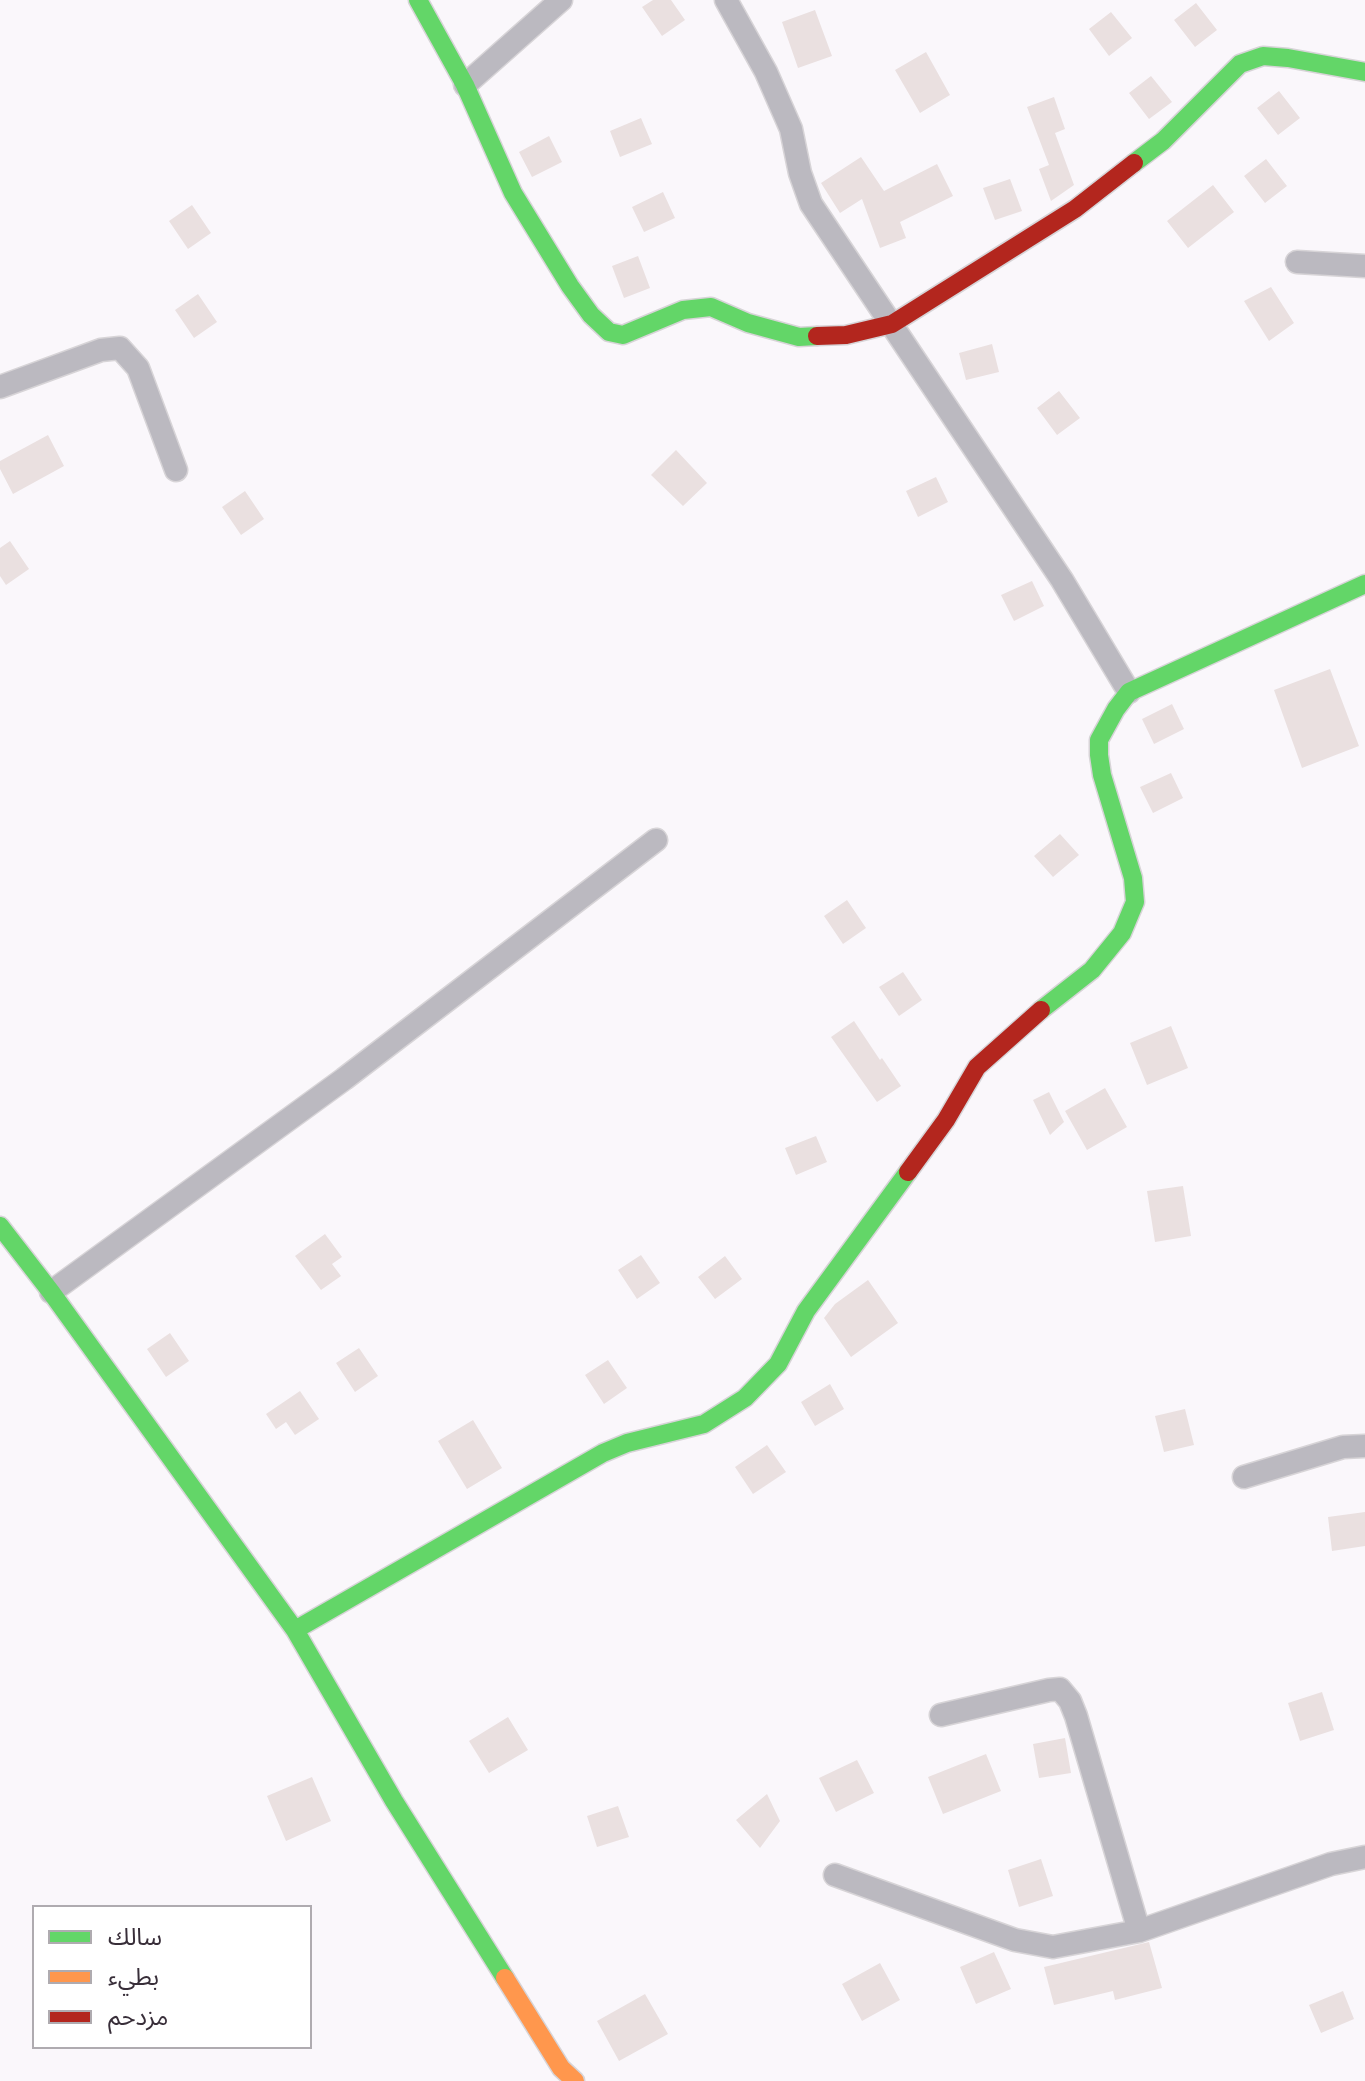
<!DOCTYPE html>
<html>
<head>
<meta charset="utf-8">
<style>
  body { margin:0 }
  #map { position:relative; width:1365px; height:2081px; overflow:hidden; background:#faf7fb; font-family:Manrope,"Noto Sans Arabic",sans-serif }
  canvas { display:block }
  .legend { position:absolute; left:32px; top:1905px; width:280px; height:144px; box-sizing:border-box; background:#fff; border:2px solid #afabb0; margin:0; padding:10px 14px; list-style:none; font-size:24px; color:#382e39 }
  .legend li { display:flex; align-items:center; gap:16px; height:40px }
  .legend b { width:40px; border:2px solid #afabb0 }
</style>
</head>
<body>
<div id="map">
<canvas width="1365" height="2081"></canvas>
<ul class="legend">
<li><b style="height:10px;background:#63d668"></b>سالك</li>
<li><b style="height:10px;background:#ff974d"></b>بطيء</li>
<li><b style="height:10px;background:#b3261e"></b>مزدحم</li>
</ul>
</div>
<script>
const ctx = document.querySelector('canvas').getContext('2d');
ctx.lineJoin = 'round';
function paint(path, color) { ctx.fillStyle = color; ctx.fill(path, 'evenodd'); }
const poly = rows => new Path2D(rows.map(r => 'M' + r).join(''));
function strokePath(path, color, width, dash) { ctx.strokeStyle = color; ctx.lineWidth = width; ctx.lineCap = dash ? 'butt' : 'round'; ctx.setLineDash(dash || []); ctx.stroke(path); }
const building = poly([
  [653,0,671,0,685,20,662,36,642,7],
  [1196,3,1217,30,1195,47,1174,20],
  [815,10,832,56,798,68,782,22],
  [1111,12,1132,38,1109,56,1089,29],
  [926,52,950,95,920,113,895,70],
  [1151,76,1172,102,1149,119,1129,93],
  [1279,91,1300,118,1278,135,1257,108],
  [1054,97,1065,129,1055,133,1074,185,1051,201,1039,169,1049,165,1027,107],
  [641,118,652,144,620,157,610,131],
  [549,136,562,162,532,177,519,152],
  [861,157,884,191,937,164,953,196,900,222,906,238,880,248,862,199,840,213,821,183],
  [1266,159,1287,186,1265,203,1244,176],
  [1010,179,1022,211,995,220,983,188],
  [1213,185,1234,212,1188,248,1167,221],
  [663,192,675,218,644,232,632,207],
  [192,205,211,233,188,249,169,221],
  [638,256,650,288,624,298,612,266],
  [1271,287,1294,323,1269,341,1244,301],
  [198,294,217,322,194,338,175,310],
  [992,344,999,372,966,380,959,353],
  [1059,391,1080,418,1057,435,1037,408],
  [48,435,64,466,13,494,0,469,0,461],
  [676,450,707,483,683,506,651,475],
  [936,477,948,502,918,517,906,491],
  [245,491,264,519,241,535,222,507],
  [10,541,29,569,6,585,0,576,0,548],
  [1032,581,1044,606,1014,621,1001,595],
  [1330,669,1359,746,1302,768,1274,690],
  [1172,704,1184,729,1154,744,1142,719],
  [1171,773,1183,798,1153,813,1140,787],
  [1060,834,1079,855,1053,877,1034,856],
  [847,900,866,928,843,944,824,916],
  [903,972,922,1000,899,1016,879,987],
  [854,1021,880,1060,882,1058,901,1086,877,1102,831,1037],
  [1171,1026,1188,1068,1147,1085,1130,1043],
  [1105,1088,1127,1127,1087,1150,1065,1111],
  [1049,1092,1064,1122,1050,1135,1033,1100],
  [816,1136,827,1162,796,1175,785,1148],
  [1183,1186,1191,1236,1155,1242,1147,1191],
  [325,1234,342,1257,332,1264,341,1276,321,1290,295,1256],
  [641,1255,660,1283,637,1299,618,1270],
  [725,1256,742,1279,715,1299,698,1277],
  [868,1280,898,1323,851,1357,824,1318,835,1304],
  [170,1333,189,1361,166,1377,147,1349],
  [359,1348,378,1376,355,1392,336,1363],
  [608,1360,627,1388,604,1404,585,1375],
  [830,1384,844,1409,815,1426,801,1402],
  [300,1391,319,1419,295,1435,286,1422,276,1429,266,1414],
  [1185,1409,1194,1445,1164,1452,1155,1416],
  [473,1420,502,1468,467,1489,438,1441],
  [767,1445,786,1472,753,1494,735,1467],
  [1365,1512,1365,1546,1332,1551,1328,1517],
  [1322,1692,1334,1730,1300,1741,1288,1703],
  [508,1717,528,1750,489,1773,469,1741],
  [1065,1738,1071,1773,1039,1778,1033,1744],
  [986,1754,1001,1791,943,1814,928,1777],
  [857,1760,874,1793,836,1812,819,1778],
  [312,1777,331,1821,286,1841,267,1796],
  [767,1794,780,1821,760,1848,736,1820],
  [618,1806,629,1837,597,1847,587,1816],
  [1041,1859,1053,1896,1019,1907,1008,1870],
  [1149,1942,1162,1988,1115,2000,1113,1991,1054,2005,1044,1967],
  [994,1952,1011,1989,976,2004,960,1967],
  [880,1963,900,2000,862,2021,842,1984],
  [1343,1991,1354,2019,1321,2033,1309,2005],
  [645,1994,668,2034,619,2061,597,2021]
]);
const street = poly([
  [726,0,766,72,791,129,800,173,811,204,1062,580,1129,692],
  [465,85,561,0],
  [1297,262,1365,266],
  [0,387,101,350,120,348,138,368,176,470],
  [51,1292,344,1079,656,840],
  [1244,1477,1343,1447,1365,1446],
  [941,1715,1049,1690,1060,1689,1070,1701,1076,1716,1139,1931],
  [835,1875,1015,1940,1053,1947,1139,1931,1331,1864,1365,1857]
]);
const fast = poly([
  [418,0,465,85,513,193,570,286,591,315,609,332,623,335,683,310,711,307,748,323,799,337,817,336],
  [1134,163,1163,141,1240,64,1263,56,1288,58,1365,72],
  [1041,1010,1092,970,1122,933,1135,902,1133,878,1102,775,1099,755,1099,740,1116,709,1129,692,1365,584],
  [0,1226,51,1292,295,1630,394,1801,505,1978],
  [295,1630,603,1453,627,1443,704,1424,745,1398,778,1364,806,1311,908,1172]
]);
const slow = poly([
  [505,1978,561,2068,575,2081]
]);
const jam = poly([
  [817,336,846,335,892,324,1075,209,1134,163],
  [908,1172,946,1120,977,1067,1041,1010]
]);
paint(building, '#eae0e0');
strokePath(street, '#d7d4d7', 25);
strokePath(fast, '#d7d4d7', 21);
strokePath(slow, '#d7d4d7', 21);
strokePath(jam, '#d7d4d7', 21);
strokePath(street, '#bbb9c0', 22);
strokePath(fast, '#63d668', 18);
strokePath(slow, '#ff974d', 18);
strokePath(jam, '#b3261e', 18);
</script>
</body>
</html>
